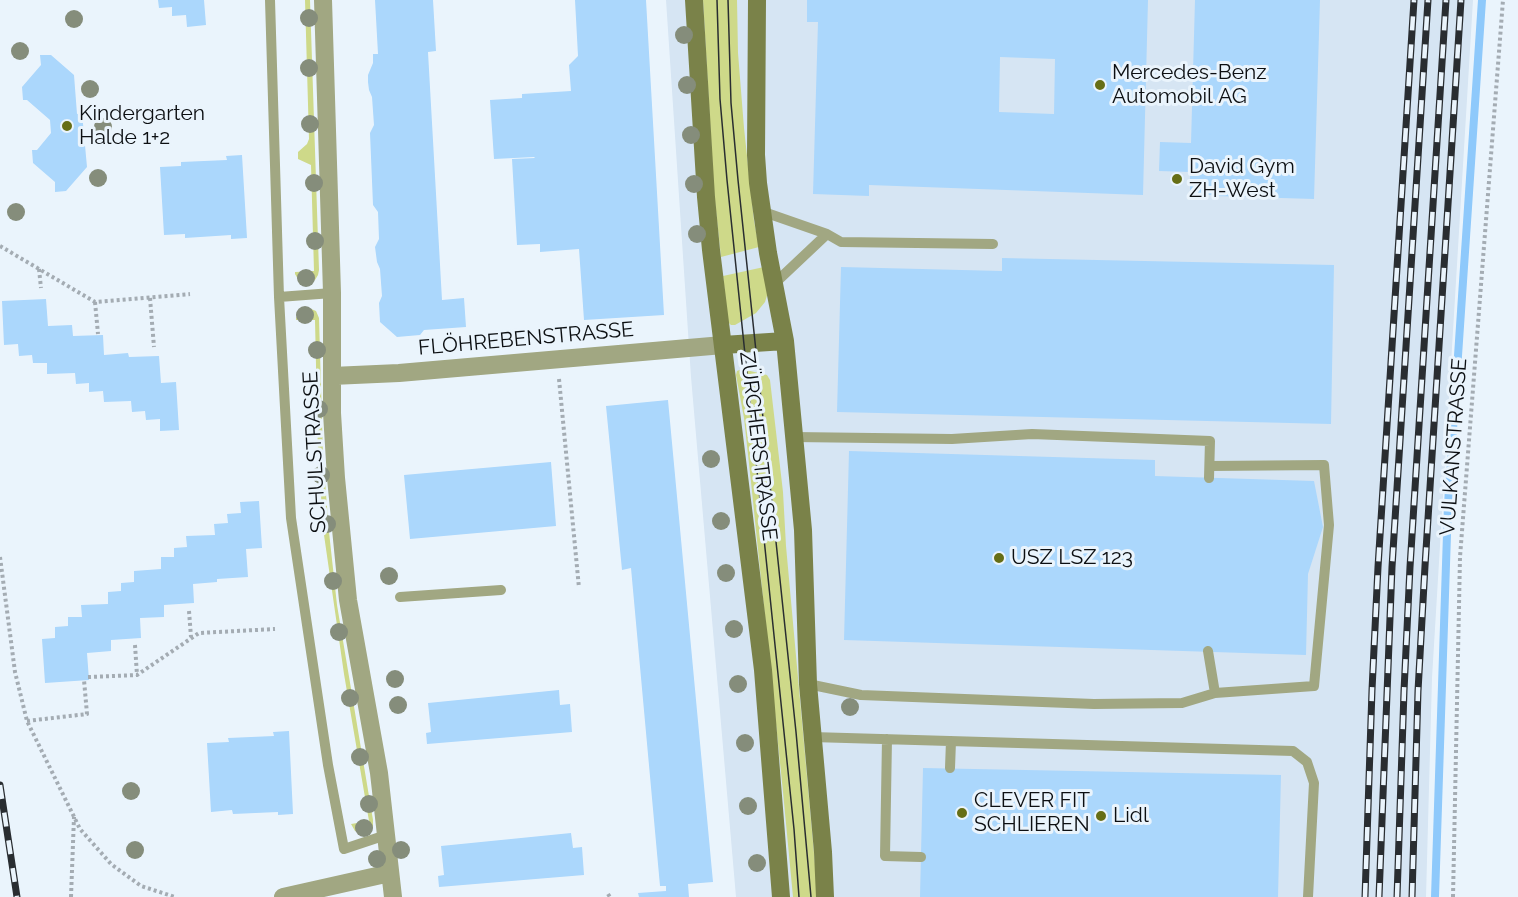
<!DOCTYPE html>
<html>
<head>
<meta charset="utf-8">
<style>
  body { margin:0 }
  canvas { display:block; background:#eaf4fc }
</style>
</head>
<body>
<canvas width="1518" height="897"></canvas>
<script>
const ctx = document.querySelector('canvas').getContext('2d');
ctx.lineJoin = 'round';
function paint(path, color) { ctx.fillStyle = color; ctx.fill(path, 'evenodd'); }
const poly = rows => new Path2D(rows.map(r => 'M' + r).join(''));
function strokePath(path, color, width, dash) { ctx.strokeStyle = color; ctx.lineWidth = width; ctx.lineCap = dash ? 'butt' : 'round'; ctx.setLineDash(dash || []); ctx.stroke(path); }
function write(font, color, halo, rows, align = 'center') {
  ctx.font = font + ' Raleway,sans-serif'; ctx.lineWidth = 6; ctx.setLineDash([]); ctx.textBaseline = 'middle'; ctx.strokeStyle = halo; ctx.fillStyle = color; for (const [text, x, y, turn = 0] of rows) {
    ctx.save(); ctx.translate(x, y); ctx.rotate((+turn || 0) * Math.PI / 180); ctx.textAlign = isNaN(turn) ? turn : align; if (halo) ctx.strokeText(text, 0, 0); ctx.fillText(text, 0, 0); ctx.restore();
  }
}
const built = poly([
  [666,0,1473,0,1432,678,1426,897,736,897,691,377]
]);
const green = poly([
  [305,0,310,0,319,270,318,275,315,280,308,283,299,281,295,274,295,272,314,271,311,165,298,159,298,152,307,144,309,139],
  [703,0,737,0,738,53,744,128,754,221,759,247,721,257,714,193],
  [764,267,769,289,765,302,756,313,735,325,731,325,728,322,723,276],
  [309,308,316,311,319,318,323,456,329,532,337,605,373,820,373,828,364,834,355,831,351,824,369,821,344,674,324,535,318,457,315,320,296,320,296,318,299,312,305,308],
  [742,369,767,375,770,380,783,492,786,546,818,897,793,897,783,792,751,482,744,418,736,375,737,371]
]);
const stream = poly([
  [1435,897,1448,504,1482,0]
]);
const building = poly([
  [158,0,204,0,206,25,187,27,186,15,172,16,172,7,159,8],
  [375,0,433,0,436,51,428,52,442,300,464,298,466,327,424,330,420,335,397,337,380,322,379,303,382,296,380,269,377,262,375,247,379,239,378,212,373,205,370,133,374,125,372,97,369,90,368,82,368,75,373,63,373,54,378,54],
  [575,0,646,0,664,315,584,320,579,249,540,252,540,244,517,245,512,159,535,158,534,157,494,159,490,100,522,98,522,94,571,91,569,65,578,56],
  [807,0,1148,0,1143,195,869,185,869,196,813,194,818,22,807,22],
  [1000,57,1055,59,1054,114,999,112],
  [1195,0,1320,0,1314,199,1216,196,1216,195,1190,194,1190,172,1159,171,1160,142,1191,143],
  [40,55,51,55,74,75,77,114,82,113,87,167,66,191,55,192,55,182,33,163,32,150,37,150,51,133,50,120,27,100,23,100,22,87,41,65],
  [242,155,247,238,231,239,231,235,185,238,185,234,164,235,160,167,181,166,181,162,227,160,226,156],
  [1002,258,1334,265,1331,424,837,412,841,267,1002,271],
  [46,299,48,326,72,325,73,336,103,335,104,355,128,353,129,357,159,356,161,383,176,382,179,430,160,431,160,419,146,420,145,411,132,412,131,401,104,402,103,391,89,392,89,383,76,384,75,373,47,374,47,363,33,363,32,355,19,356,18,344,4,345,2,301],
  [668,400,713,882,688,884,689,897,639,897,638,893,666,891,666,886,660,886,631,568,622,570,606,406],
  [849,451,1155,460,1155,476,1314,481,1323,527,1308,574,1306,655,844,640],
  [551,462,556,526,410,539,404,475],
  [259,501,262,548,246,549,248,577,217,579,217,582,193,584,194,603,164,605,164,617,140,618,141,638,111,640,111,651,87,653,89,680,45,683,42,639,55,638,55,627,68,626,68,617,82,617,81,605,108,604,108,592,121,591,121,583,134,582,134,571,161,569,161,557,174,557,174,548,187,547,186,536,215,535,214,524,228,523,227,514,241,513,240,502],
  [559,690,560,705,570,704,572,732,427,744,426,733,431,732,428,703],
  [289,731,293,814,278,815,278,812,233,814,232,810,211,812,207,743,229,742,228,738,274,736,273,732],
  [923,768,1281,775,1278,897,920,897],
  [571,833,573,848,582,847,584,875,439,887,438,876,444,875,441,846]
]);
const path = poly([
  [0,246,95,302,190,294],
  [39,269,41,288],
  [150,298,154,347],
  [95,302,98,334],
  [559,379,579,588],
  [0,557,15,672,27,721,80,829,111,864,141,886,175,897],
  [189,611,191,637],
  [135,645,137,675],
  [88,677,137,675,199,633,275,629],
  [27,721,87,714,84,680],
  [608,894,610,897],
  [71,897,74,817],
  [1453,897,1460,557,1503,0]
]);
const service = poly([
  [270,0,279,297],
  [761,211,827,234,841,242,993,244],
  [774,284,827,234],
  [332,293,279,297,291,518,328,765,344,849,386,835],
  [794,437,952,439,1032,434,1210,441,1209,478],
  [1210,466,1324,465,1329,525,1314,686,1215,693],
  [400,597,501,590],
  [808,684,861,695,1094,704,1182,703,1215,693,1208,651],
  [812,737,1293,751,1307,762,1314,783,1308,897],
  [887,739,885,856,921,857],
  [950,768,951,741]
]);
const minor = poly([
  [323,0,332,293,332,413,336,478,348,600,379,773,393,897],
  [332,376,399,373,723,345],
  [283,897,390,873]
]);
const secondary = poly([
  [694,0,706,197,711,250,763,670,781,897],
  [757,0,756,155,758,183,768,253,785,341,803,530,808,684,823,852,825,897],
  [723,345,785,341]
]);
const tram = poly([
  [717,0,720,99,727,180,794,829,799,897],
  [728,0,731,103,738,180,796,732,811,897]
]);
const rail = poly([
  [0,785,17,897],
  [1365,897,1372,690,1378,567,1414,0],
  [1379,897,1392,567,1428,0],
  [1397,897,1404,691,1410,567,1446,0],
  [1412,897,1418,691,1425,566,1461,0]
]);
const trees = [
  [309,18],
  [74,19],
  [684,35],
  [20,51],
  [309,68],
  [687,85],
  [90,89],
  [310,124],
  [103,127],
  [691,135],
  [98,178],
  [314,183],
  [694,184],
  [16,212],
  [697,234],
  [315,241],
  [306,278],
  [305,315],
  [317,350],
  [319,409],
  [711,459],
  [321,475],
  [721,521],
  [327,524],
  [726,573],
  [389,576],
  [333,581],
  [734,629],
  [339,632],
  [395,679],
  [738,684],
  [350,698],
  [398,705],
  [850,707],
  [745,743],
  [360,757],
  [131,791],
  [369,804],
  [748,806],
  [364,828],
  [135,850],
  [401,850],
  [377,859],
  [757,863]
];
const markers = [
  [1100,85,6,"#666e15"],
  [67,126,6,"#666e15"],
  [1177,179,6,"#666e15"],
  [999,558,6,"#666e15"],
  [962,813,6,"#666e15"],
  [1101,816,6,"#666e15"]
];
const poiNames = [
  ["Mercedes-Benz",1112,73],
  ["Automobil AG",1112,97],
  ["Kindergarten",79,114],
  ["Halde 1+2",79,138],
  ["David Gym",1189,167],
  ["ZH-West",1189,191],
  ["USZ LSZ 123",1011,558],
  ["CLEVER FIT",974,801],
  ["SCHLIEREN",974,825],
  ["Lidl",1113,816]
];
const streetNames = [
  ["FLÖHREBENSTRASSE",526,339,-5],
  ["ZÜRCHERSTRASSE",758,446,83],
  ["VULKANSTRASSE",1454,447,-86],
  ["SCHULSTRASSE",315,452,-93]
];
paint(built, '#d6e5f3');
paint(green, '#ced989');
strokePath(stream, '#8ec9fb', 8);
paint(building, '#abd7fc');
strokePath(path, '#a4acb3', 4, [3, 3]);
strokePath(service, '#a1a782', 10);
strokePath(minor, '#a1a782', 18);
strokePath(secondary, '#7a8249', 18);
strokePath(tram, '#292d31', 1.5);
strokePath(rail, '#292d31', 7);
strokePath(rail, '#eaf4fc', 4.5, [14]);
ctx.fillStyle = '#858d7b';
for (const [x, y] of trees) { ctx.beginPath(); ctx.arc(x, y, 9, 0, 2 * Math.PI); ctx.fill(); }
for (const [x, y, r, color] of markers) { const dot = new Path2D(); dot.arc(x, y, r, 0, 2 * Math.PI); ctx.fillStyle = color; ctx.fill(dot); strokePath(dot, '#eaf4fc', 2); }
write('21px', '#0c0f12', '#eaf4fc', poiNames, 'left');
write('21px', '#0c0f12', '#eaf4fc', streetNames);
</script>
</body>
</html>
